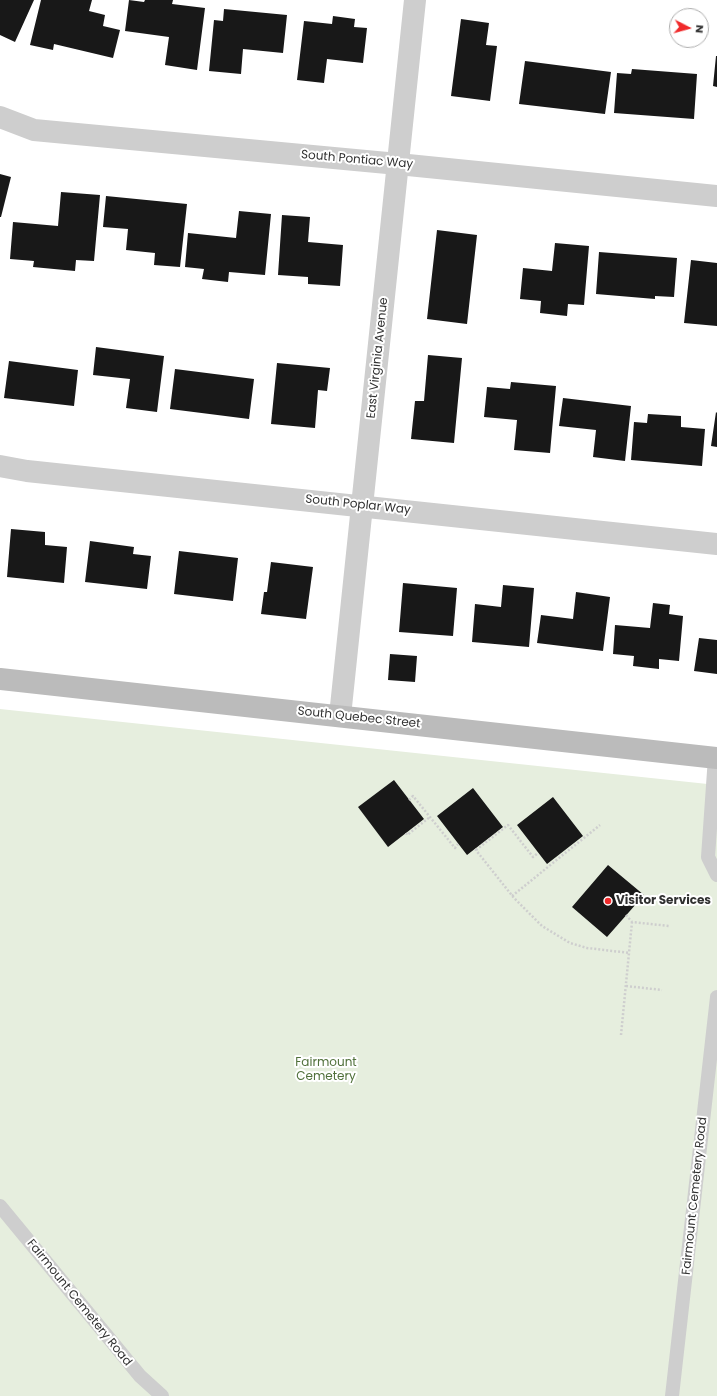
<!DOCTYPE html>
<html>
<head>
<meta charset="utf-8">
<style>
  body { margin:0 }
  #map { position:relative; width:717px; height:1396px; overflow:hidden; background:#fff; font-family:Poppins,sans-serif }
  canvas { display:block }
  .north { position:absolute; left:669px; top:8px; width:40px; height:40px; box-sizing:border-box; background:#fff; border:1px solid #adadad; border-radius:50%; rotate:96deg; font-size:11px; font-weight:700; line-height:16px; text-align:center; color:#313131 }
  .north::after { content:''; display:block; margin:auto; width:14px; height:18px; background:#f02a2b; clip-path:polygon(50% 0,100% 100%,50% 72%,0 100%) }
</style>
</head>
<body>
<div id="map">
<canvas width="717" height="1396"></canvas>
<div class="north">N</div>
</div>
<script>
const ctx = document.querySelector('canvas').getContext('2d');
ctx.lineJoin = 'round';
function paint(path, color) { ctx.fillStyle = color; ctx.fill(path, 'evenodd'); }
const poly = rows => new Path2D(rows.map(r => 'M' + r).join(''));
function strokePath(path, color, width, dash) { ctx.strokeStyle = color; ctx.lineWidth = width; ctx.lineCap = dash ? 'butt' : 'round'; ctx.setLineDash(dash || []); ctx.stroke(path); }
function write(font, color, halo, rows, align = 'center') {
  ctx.font = font + ' Poppins,sans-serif'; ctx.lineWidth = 4; ctx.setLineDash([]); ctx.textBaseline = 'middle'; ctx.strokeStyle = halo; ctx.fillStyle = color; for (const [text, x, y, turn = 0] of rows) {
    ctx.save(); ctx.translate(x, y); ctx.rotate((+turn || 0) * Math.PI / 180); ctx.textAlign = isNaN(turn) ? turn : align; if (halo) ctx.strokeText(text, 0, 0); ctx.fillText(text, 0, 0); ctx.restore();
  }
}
const green = poly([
  [0,709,717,785,717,1396,0,1396]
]);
const building = poly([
  [0,0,34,0,15,42,0,35],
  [41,0,92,0,89,11,105,15,103,26,120,30,113,58,54,44,53,50,30,45],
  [129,0,144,2,145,0,173,0,172,4,205,8,197,70,165,65,169,37,125,31],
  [224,9,287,15,283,53,243,49,241,74,209,71,214,20,223,21],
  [333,16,355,19,354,27,367,28,363,63,327,59,324,83,297,80,304,21,332,24],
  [461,19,489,23,486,45,497,46,490,101,451,96],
  [716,56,717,56,717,87,713,86],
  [525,61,611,72,605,114,519,104],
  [632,69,697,74,694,119,614,113,617,73,631,74],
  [0,174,11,177,1,217,0,217],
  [61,192,100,195,94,261,76,260,75,271,33,267,34,261,10,259,13,222,58,226],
  [106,196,187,204,180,267,154,265,155,253,126,250,128,229,103,227],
  [239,211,271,214,265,275,229,272,228,282,202,279,204,269,185,267,188,233,236,238],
  [282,215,310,217,308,242,343,245,340,286,308,284,308,277,278,275],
  [437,230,477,235,467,324,427,319],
  [555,243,589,246,584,305,568,304,567,316,540,313,541,301,520,299,523,268,552,271],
  [599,252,677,258,674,297,655,296,655,299,596,294],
  [691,260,717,263,717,326,684,323],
  [96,347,164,356,157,412,126,408,130,379,93,375],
  [428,355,462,358,454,443,411,439,415,401,424,401],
  [9,361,78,370,74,406,4,398],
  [277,363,330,368,327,391,318,390,315,428,271,424],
  [175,369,254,379,249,419,170,409],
  [511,382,556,386,550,453,514,450,517,420,484,417,487,387,510,389],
  [563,398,631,406,625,461,593,457,596,430,559,426],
  [716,412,717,413,717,447,711,446],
  [648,414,681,416,681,427,705,429,702,466,631,460,634,422,647,423],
  [11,529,45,532,45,545,67,547,64,583,7,577],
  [90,541,134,547,133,554,151,556,147,589,85,582],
  [179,551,238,558,233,601,174,594],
  [271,562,313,567,306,619,261,614,264,592,267,592],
  [403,583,457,588,453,636,399,632],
  [503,585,534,588,529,647,472,642,475,604,501,607],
  [576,592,610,597,603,651,537,643,541,615,573,619],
  [653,603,670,605,669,614,683,616,679,661,659,659,659,669,633,666,634,656,613,654,615,625,650,628],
  [699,638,717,640,717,674,694,671],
  [390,654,417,656,415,682,388,680],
  [394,780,424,819,388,847,358,807],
  [473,788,503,827,467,855,437,816],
  [553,797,583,836,547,864,517,825],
  [608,865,644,895,607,937,572,907]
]);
const path = poly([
  [409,800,413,796,455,848,458,844],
  [406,833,407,835,430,817],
  [475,849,514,898,542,926,570,943,587,948,630,953],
  [476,850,508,825,533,857,538,853],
  [512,896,600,825],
  [626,915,632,922,669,926],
  [626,986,662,990],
  [621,1035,632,922]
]);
const service = poly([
  [715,757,708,857,717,875],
  [0,1206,140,1376,162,1396],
  [672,1396,717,997]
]);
const minor = poly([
  [0,117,34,130,398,164,717,196],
  [0,466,27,471,717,544]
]);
const tertiary = poly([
  [340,716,415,0]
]);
const secondary = poly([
  [0,679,717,758]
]);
const markers = [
  [608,901,4,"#f02a2b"]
];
const streetNames = [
  ["South Pontiac Way",357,160,5],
  ["East Virginia Avenue",378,358,-84],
  ["South Poplar Way",358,505,6],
  ["South Quebec Street",359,718,6],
  ["Fairmount Cemetery Road",695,1196,-84],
  ["Fairmount Cemetery Road",79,1303,51]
];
const poiNames = [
  ["Visitor Services",616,901]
];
const parkNames = [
  ["Fairmount",326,1063],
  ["Cemetery",326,1077]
];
paint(green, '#e6eede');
paint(building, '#181818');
strokePath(path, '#cecece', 2.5, [2, 2]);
strokePath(service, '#cecece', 14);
strokePath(minor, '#cecece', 22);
strokePath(tertiary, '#cecece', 22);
strokePath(secondary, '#bbb', 22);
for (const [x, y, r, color] of markers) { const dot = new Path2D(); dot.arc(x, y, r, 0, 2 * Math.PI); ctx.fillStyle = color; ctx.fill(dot); strokePath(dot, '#fff', 1.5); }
write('12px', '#313131', '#fff', streetNames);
write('bold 12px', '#313131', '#fff', poiNames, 'left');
write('12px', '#50703a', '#fff', parkNames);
</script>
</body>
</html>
